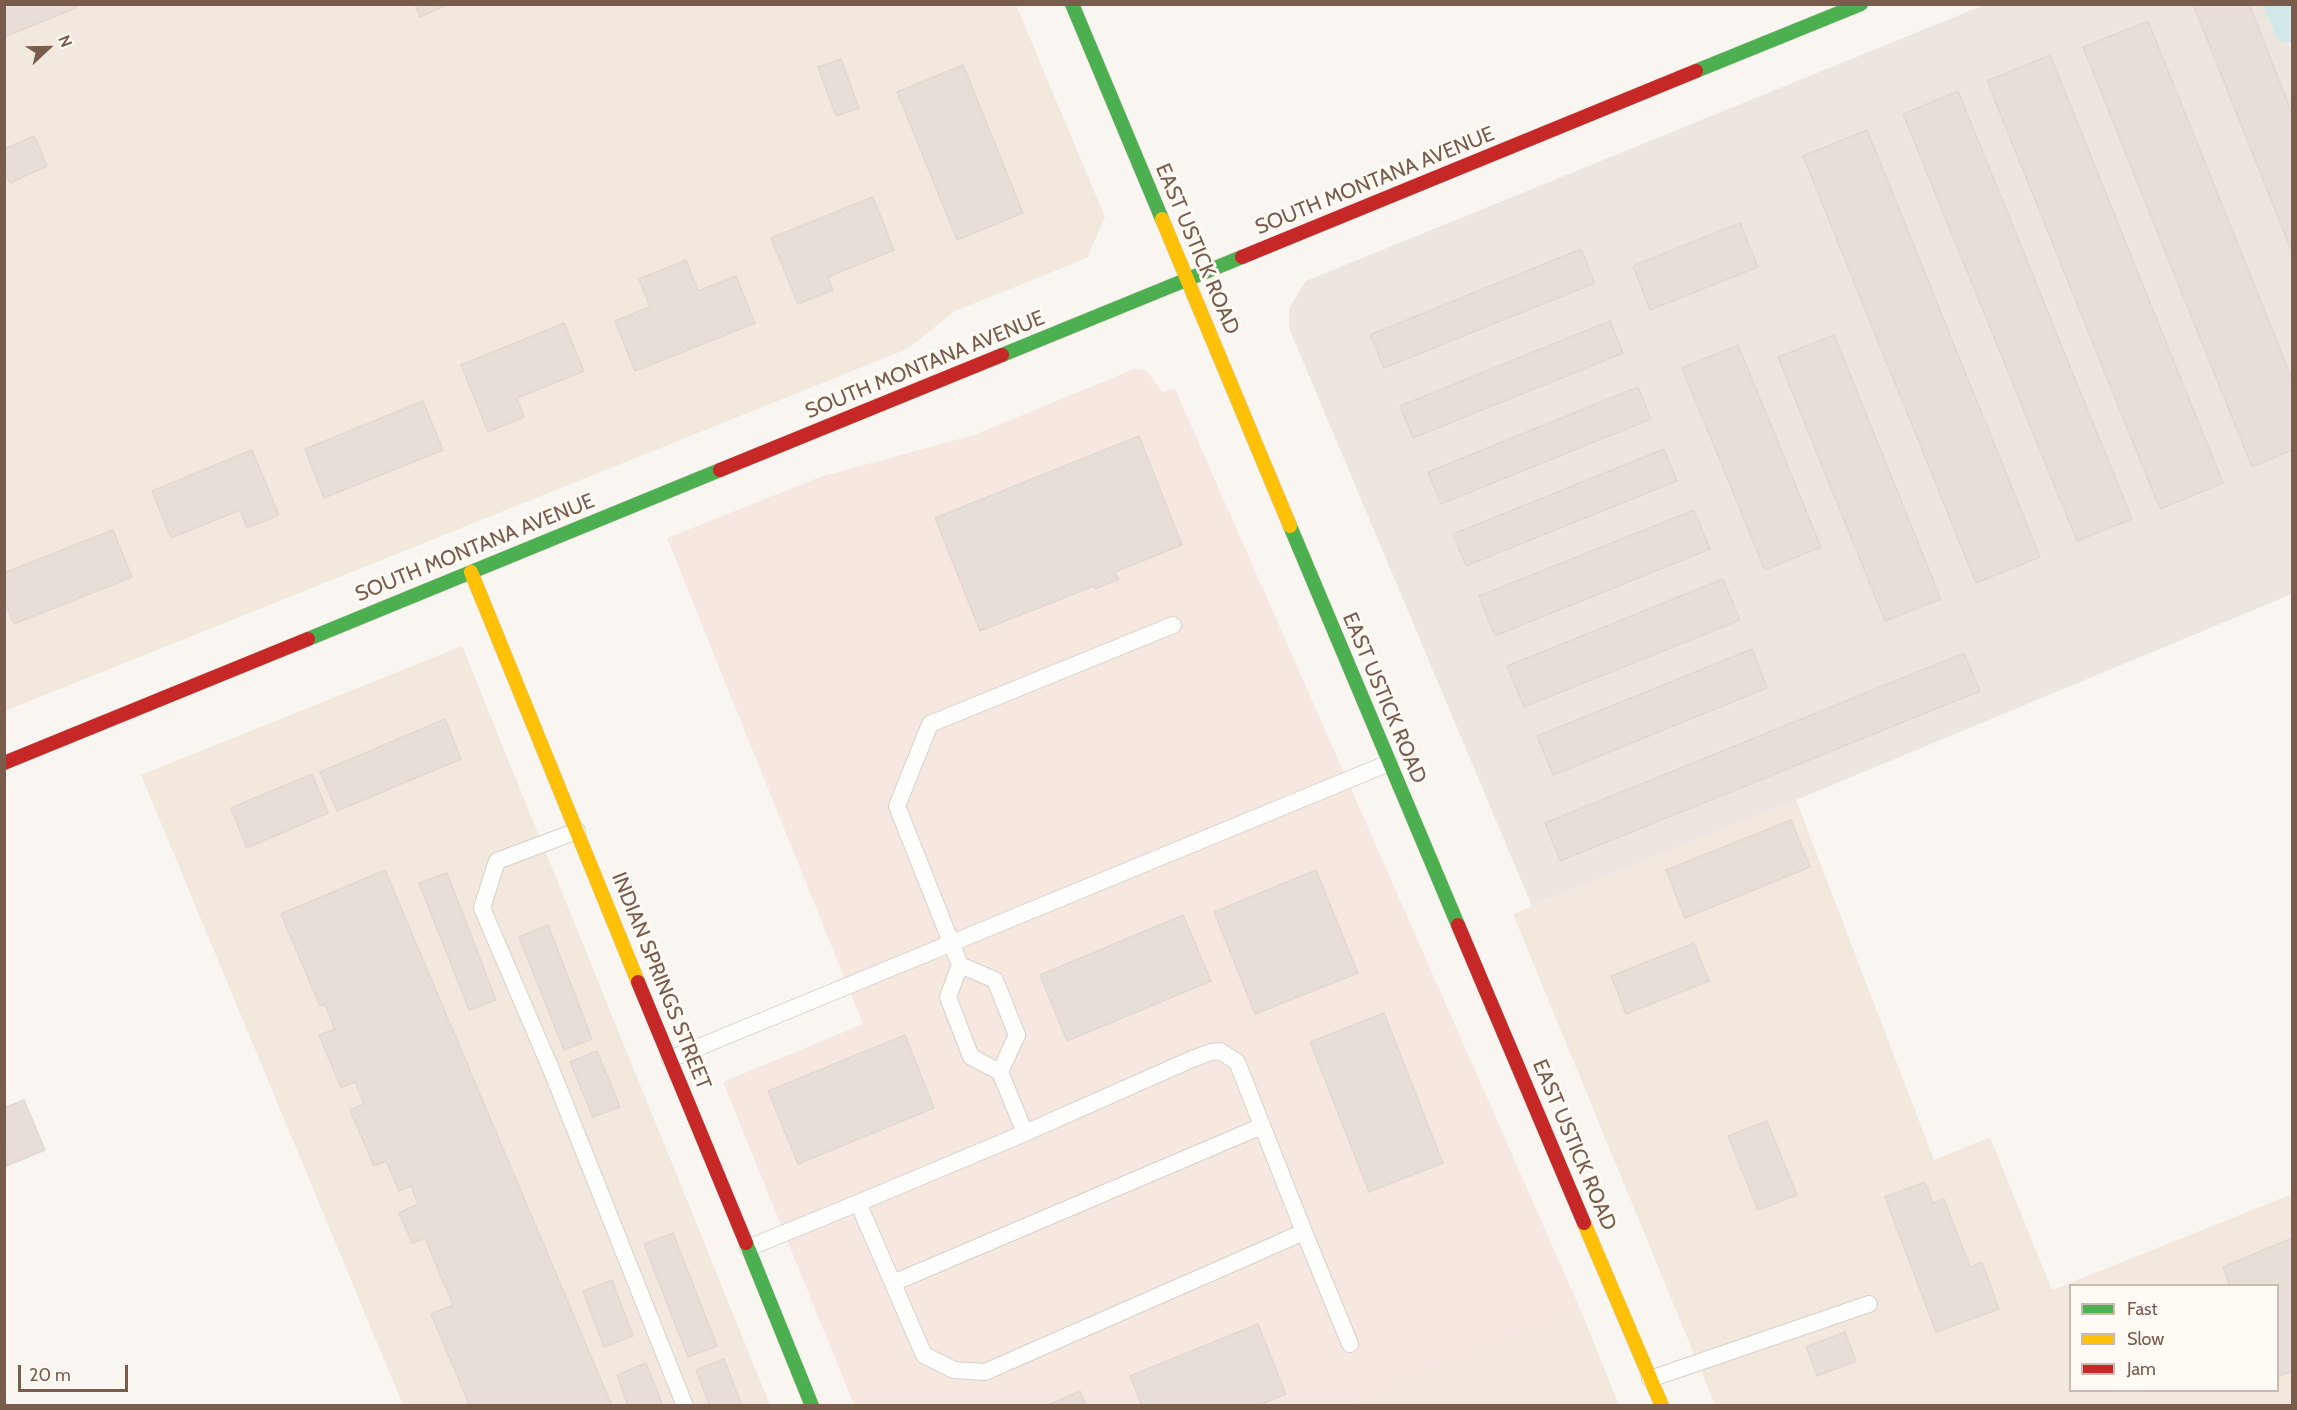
<!DOCTYPE html>
<html>
<head>
<meta charset="utf-8">
<style>
  body { margin:0 }
  #map { position:relative; width:2297px; height:1410px; overflow:hidden; background:#f9f5f0; font-family:Cabin,sans-serif }
  canvas { display:block }
  .frame { position:absolute; inset:0; border:6px solid #7a5c4d; pointer-events:none }
  .legend { position:absolute; left:2069px; top:1284px; width:210px; height:108px; box-sizing:border-box; background:#fffaf3; border:2px solid #cabbb1; margin:0; padding:8px 10px; list-style:none; font-size:18px; color:#7a5c4d }
  .legend li { display:flex; align-items:center; gap:12px; height:30px }
  .legend b { width:30px; border:2px solid #cabbb1 }
  .north { position:absolute; left:18px; top:18px; width:60px; height:60px; -webkit-text-stroke:4px #fffaf3; paint-order:stroke; rotate:68deg; font-size:16px; font-weight:700; line-height:24px; text-align:center; color:#7a5c4d }
  .north::after { content:''; display:block; margin:auto; width:21px; height:27px; background:#7a5c4d; clip-path:polygon(50% 0,100% 100%,50% 72%,0 100%) }
  .scale { position:absolute; left:18px; top:1365px; width:110px; height:27px; box-sizing:border-box; border:3px solid #7a5c4d; border-top:0; padding-left:8px; font-size:18px; line-height:21px; white-space:nowrap; color:#7a5c4d; -webkit-text-stroke:4px #fffaf3; paint-order:stroke }
</style>
</head>
<body>
<div id="map">
<canvas width="2297" height="1410"></canvas>
<div class="frame"></div>
<ul class="legend">
<li><b style="height:8px;background:#4caf50"></b>Fast</li>
<li><b style="height:8px;background:#ffc107"></b>Slow</li>
<li><b style="height:8px;background:#c62828"></b>Jam</li>
</ul>
<div class="north">N</div>
<div class="scale">20 m</div>
</div>
<script>
const ctx = document.querySelector('canvas').getContext('2d');
ctx.lineJoin = 'round';
function paint(path, color) { ctx.fillStyle = color; ctx.fill(path, 'evenodd'); }
const poly = rows => new Path2D(rows.map(r => 'M' + r).join(''));
function strokePath(path, color, width, dash) { ctx.strokeStyle = color; ctx.lineWidth = width; ctx.lineCap = dash ? 'butt' : 'round'; ctx.setLineDash(dash || []); ctx.stroke(path); }
function write(font, color, halo, rows, align = 'center') {
  ctx.font = font + ' Cabin,sans-serif'; ctx.lineWidth = 6; ctx.setLineDash([]); ctx.textBaseline = 'middle'; ctx.strokeStyle = halo; ctx.fillStyle = color; for (const [text, x, y, turn = 0] of rows) {
    ctx.save(); ctx.translate(x, y); ctx.rotate((+turn || 0) * Math.PI / 180); ctx.textAlign = isNaN(turn) ? turn : align; if (halo) ctx.strokeText(text, 0, 0); ctx.fillText(text, 0, 0); ctx.restore();
  }
}
const residential = poly([
  [5,5,1016,5,1105,217,1087,258,955,311,907,349,5,711],
  [462,646,770,1405,403,1405,141,775],
  [1796,800,1934,1160,1990,1137,2052,1290,2292,1194,2292,1405,1715,1405,1513,914],
  [2070,1286,2278,1286,2278,1390,2070,1390],
  [1581,1311,1619,1405,1347,1405]
]);
const commercial = poly([
  [1134,369,1147,371,1162,392,1175,389,1581,1311,1347,1405,854,1405,723,1082,863,1024,667,538,820,477,974,435]
]);
const industrial = poly([
  [1984,5,2273,5,2292,52,2292,594,1796,800,1532,906,1289,328,1289,309,1306,281]
]);
const canal = poly([
  [2284,4,2292,24]
]);
const building = poly([
  [4,4,75,4,76,8,4,37,4,4],
  [415,4,449,4,420,17,415,4],
  [2193,4,2249,4,2292,113,2292,252,2193,4],
  [2148,21,2292,379,2292,450,2252,467,2083,47,2148,21],
  [2050,55,2223,483,2160,509,1987,81,2050,55],
  [841,59,859,108,836,116,818,67,841,59],
  [963,65,1023,213,957,240,897,92,963,65],
  [1958,91,2132,519,2077,541,1903,114,1958,91],
  [1867,130,2040,557,1976,583,1803,156,1867,130],
  [34,136,47,166,10,183,4,170,4,149,34,136],
  [873,197,894,250,828,277,833,290,798,304,771,238,873,197],
  [1740,223,1758,267,1650,310,1633,266,1740,223],
  [1581,249,1595,283,1384,368,1370,335,1581,249],
  [686,260,698,291,736,276,755,323,635,371,615,321,650,307,639,279,686,260],
  [1610,321,1623,353,1413,438,1400,406,1610,321],
  [564,323,584,371,517,398,524,417,488,432,461,365,564,323],
  [1834,335,1941,599,1885,621,1778,357,1834,335],
  [1738,345,1821,547,1765,570,1682,368,1738,345],
  [1638,387,1651,419,1441,504,1428,472,1638,387],
  [423,401,443,450,324,498,305,449,423,401],
  [1139,436,1182,545,1115,572,1119,579,1095,589,1094,586,980,631,935,518,1139,436],
  [1664,449,1677,481,1466,566,1453,534,1664,449],
  [252,450,279,515,247,528,240,510,171,538,152,491,252,450],
  [1694,510,1710,549,1495,636,1479,596,1694,510],
  [113,530,132,577,14,624,4,600,4,573,113,530],
  [1723,579,1740,620,1524,707,1507,666,1723,579],
  [1752,649,1767,688,1553,775,1537,736,1752,649],
  [1964,653,1980,691,1560,861,1545,823,1964,653],
  [445,719,461,759,337,811,320,772,445,719],
  [312,774,328,813,247,848,231,808,312,774],
  [1791,820,1810,867,1685,918,1666,870,1791,820],
  [385,870,612,1406,470,1406,431,1314,453,1305,425,1238,412,1243,399,1213,418,1204,411,1186,399,1191,386,1161,374,1166,350,1110,364,1104,355,1082,341,1088,319,1035,335,1029,325,1005,320,1006,281,914,385,870],
  [1316,870,1358,973,1255,1014,1214,912,1316,870],
  [447,873,496,1000,469,1010,419,883,447,873],
  [1183,915,1211,981,1067,1041,1040,975,1183,915],
  [548,925,592,1039,564,1050,519,937,548,925],
  [1694,943,1709,981,1626,1014,1611,976,1694,943],
  [1384,1013,1443,1163,1369,1192,1310,1042,1384,1013],
  [905,1035,934,1108,798,1164,768,1091,905,1035],
  [597,1051,620,1107,593,1117,570,1062,597,1051],
  [24,1100,45,1150,6,1166,4,1108,24,1100],
  [1767,1121,1797,1195,1758,1210,1728,1136,1767,1121],
  [1925,1182,1933,1203,1944,1199,1970,1267,1982,1262,1999,1309,1936,1332,1885,1197,1925,1182],
  [673,1233,717,1346,688,1357,644,1244,673,1233],
  [2292,1238,2292,1371,2278,1377,2278,1286,2230,1286,2223,1267,2292,1238],
  [612,1280,633,1336,604,1347,583,1291,612,1280],
  [1258,1324,1286,1394,1257,1406,1142,1406,1130,1376,1258,1324],
  [1845,1332,1856,1361,1817,1376,1806,1347,1845,1332],
  [724,1359,742,1406,710,1406,696,1370,724,1359],
  [646,1363,663,1406,628,1406,617,1375,646,1363],
  [1080,1391,1086,1406,1046,1406,1080,1391]
]);
const lane = poly([
  [577,831,497,861,482,908,551,1069,685,1406],
  [960,965,995,980,1017,1035,1000,1072],
  [1220,1051,1237,1062,1304,1232,985,1372,954,1370,924,1355,858,1203,1025,1133,1192,1059,1211,1052,1220,1051],
  [670,1059,1389,763],
  [1025,1133,1000,1072,971,1057,948,997,960,965,897,806,930,724,1173,625],
  [1304,1232,1350,1344],
  [748,1248,858,1203],
  [893,1283,1262,1126],
  [1650,1379,1869,1304]
]);
const fast = poly([
  [1072,4,1162,219],
  [1696,71,1861,4],
  [1002,355,1242,257],
  [1290,526,1458,925],
  [308,639,720,470],
  [746,1243,812,1406]
]);
const slow = poly([
  [1162,219,1290,526],
  [471,572,638,982],
  [1584,1223,1662,1406]
]);
const jam = poly([
  [1242,257,1696,71],
  [720,470,1002,355],
  [4,763,308,639],
  [1458,925,1584,1223],
  [638,982,746,1243]
]);
const streetNames = [
  ["SOUTH MONTANA AVENUE",1375,181,-22],
  ["EAST USTICK ROAD",1197,249,67],
  ["SOUTH MONTANA AVENUE",925,365,-22],
  ["SOUTH MONTANA AVENUE",475,548,-22],
  ["EAST USTICK ROAD",1384,698,67],
  ["INDIAN SPRINGS STREET",661,981,68],
  ["EAST USTICK ROAD",1574,1145,67]
];
paint(residential, '#f2e8de');
paint(commercial, '#f6e8e1');
paint(industrial, '#ede5e0');
strokePath(canal, '#d0e8ea', 39);
paint(building, '#e6ded7');
strokePath(building, '#e2d8d2', 1.5);
strokePath(lane, '#d7d1cb', 18);
strokePath(fast, '#d9d2cb', 15);
strokePath(slow, '#d9d2cb', 15);
strokePath(jam, '#d9d2cb', 15);
strokePath(lane, '#fefefd', 16);
strokePath(fast, '#4caf50', 14);
strokePath(slow, '#ffc107', 14);
strokePath(jam, '#c62828', 14);
write('21px', '#7a5c4d', '#fffaf3', streetNames);
</script>
</body>
</html>
